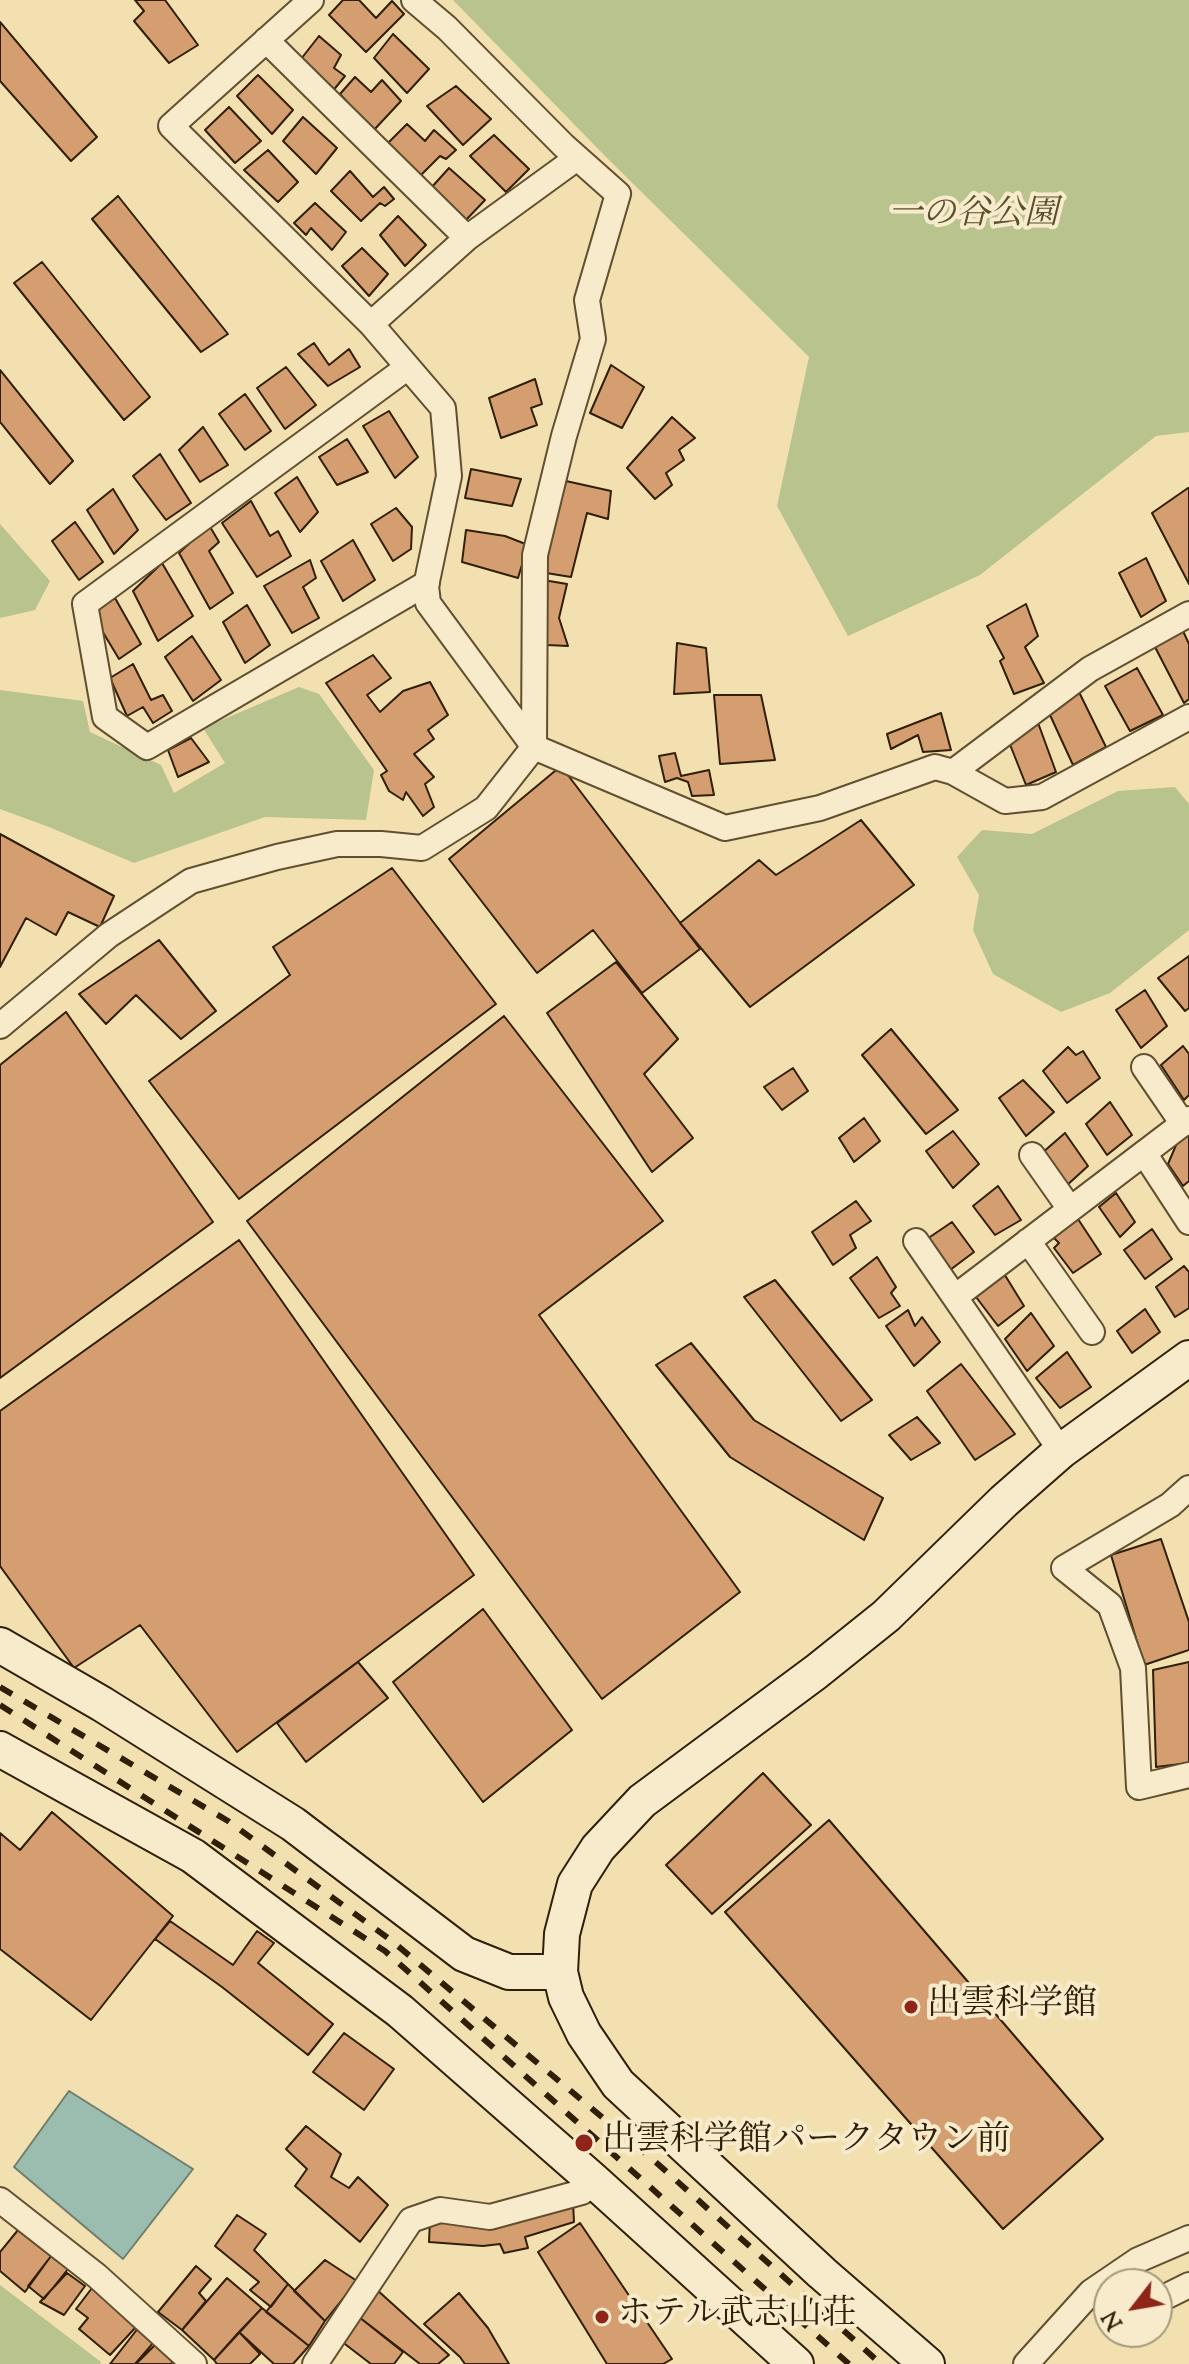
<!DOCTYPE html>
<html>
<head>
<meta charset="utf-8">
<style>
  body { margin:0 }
  #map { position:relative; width:1189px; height:2364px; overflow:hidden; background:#f3e0b1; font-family:"Sorts Mill Goudy",serif }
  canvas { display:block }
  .north { position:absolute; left:1093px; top:2268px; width:80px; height:80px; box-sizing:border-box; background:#f7ebcc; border:2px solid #a7997c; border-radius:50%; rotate:239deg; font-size:22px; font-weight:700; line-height:32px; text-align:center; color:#301f05 }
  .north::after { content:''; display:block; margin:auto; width:28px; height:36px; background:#8f2418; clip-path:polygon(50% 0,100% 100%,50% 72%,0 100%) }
</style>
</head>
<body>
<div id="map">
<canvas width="1189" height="2364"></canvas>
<div class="north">N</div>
</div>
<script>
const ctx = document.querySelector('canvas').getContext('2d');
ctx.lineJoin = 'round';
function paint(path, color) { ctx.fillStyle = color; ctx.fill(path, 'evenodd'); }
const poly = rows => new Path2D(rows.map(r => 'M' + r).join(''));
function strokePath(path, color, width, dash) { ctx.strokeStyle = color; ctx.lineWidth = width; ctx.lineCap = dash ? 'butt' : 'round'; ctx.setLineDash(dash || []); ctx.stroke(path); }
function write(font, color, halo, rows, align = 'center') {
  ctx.font = font + ' "Sorts Mill Goudy","Noto Serif JP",serif'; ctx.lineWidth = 8; ctx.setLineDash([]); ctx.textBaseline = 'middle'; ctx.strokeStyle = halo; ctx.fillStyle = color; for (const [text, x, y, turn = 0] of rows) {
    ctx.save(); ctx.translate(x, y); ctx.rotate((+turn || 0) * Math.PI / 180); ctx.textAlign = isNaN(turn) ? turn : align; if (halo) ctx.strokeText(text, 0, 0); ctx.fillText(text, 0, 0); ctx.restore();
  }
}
const green = poly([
  [453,0,1189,0,1189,432,1156,436,980,575,848,636,777,506,809,357,607,158],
  [0,524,50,581,35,610,0,618],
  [299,687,319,694,374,770,366,820,265,817,134,863,49,827,0,809,0,690,83,701,90,732,161,765,174,793,225,763,203,728],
  [1175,787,1189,804,1189,930,1110,993,1061,1012,993,974,973,930,979,895,957,857,982,830,1032,834,1118,791],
  [0,2285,101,2362,100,2364,0,2364]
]);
const water = poly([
  [69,2091,193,2169,123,2259,14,2167,69,2091]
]);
const building = poly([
  [135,0,165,0,198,45,169,63,134,21,144,11,135,0],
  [343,0,359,0,376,18,392,1,404,14,366,52,329,15,343,0],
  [0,22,97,137,71,161,0,81,0,22],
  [393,34,429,69,407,93,374,58,393,34],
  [319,36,341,55,334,68,345,76,332,92,301,59,319,36],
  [258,75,293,110,272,134,237,96,258,75],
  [355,77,371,92,382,80,401,101,373,131,340,94,355,77],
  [456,86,491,119,463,145,427,106,456,86],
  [229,107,261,141,235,163,205,130,229,107],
  [303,117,337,148,316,174,283,141,303,117],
  [407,124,425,141,434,130,456,150,446,159,440,156,420,176,388,143,407,124],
  [494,135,529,169,506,192,470,156,494,135],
  [268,150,298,182,278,202,244,170,268,150],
  [449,168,485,200,466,220,431,188,449,168],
  [350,171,373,197,384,187,394,199,385,206,380,203,361,221,331,191,350,171],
  [118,196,228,334,201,352,92,219,118,196],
  [315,203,346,232,332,250,311,228,306,235,294,223,315,203],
  [398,216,426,245,405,266,380,235,398,216],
  [362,248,388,274,369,296,342,266,362,248],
  [42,262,150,397,124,420,14,283,42,262],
  [314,343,329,365,349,349,360,367,328,386,298,354,314,343],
  [611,365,644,387,622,428,590,413,611,365],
  [286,367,316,405,285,429,257,388,286,367],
  [0,370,73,461,50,484,0,422,0,370],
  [535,379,542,404,531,408,537,425,501,438,489,398,535,379],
  [245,394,271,431,245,450,219,414,245,394],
  [389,411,418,457,395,478,363,426,389,411],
  [672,417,695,438,679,450,684,460,666,473,672,485,655,499,627,468,672,417],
  [203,427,228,465,200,482,179,450,203,427],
  [347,439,368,472,337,485,319,457,347,439],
  [160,454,191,503,166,520,133,476,160,454],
  [471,469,521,479,512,506,465,498,471,469],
  [297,477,318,512,300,532,275,493,297,477],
  [566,481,611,491,608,519,587,513,571,577,540,572,566,481],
  [1188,488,1189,489,1189,584,1152,513,1188,488],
  [113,489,138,530,114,554,87,510,113,489],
  [251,501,270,536,278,531,291,556,257,577,222,523,251,501],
  [396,508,412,527,411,549,393,561,371,524,396,508],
  [75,522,103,562,79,580,52,541,75,522],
  [209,525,219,542,209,551,233,593,210,609,179,553,209,525],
  [466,530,505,536,528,545,518,578,462,562,466,530],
  [353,540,375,580,343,601,321,561,353,540],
  [1146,558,1166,601,1141,617,1119,573,1146,558],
  [310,560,316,578,303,587,319,618,292,633,264,586,310,560],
  [162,563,193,616,158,641,133,591,162,563],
  [543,580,567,584,559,618,568,646,547,645,543,580],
  [115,598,141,644,119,659,92,614,115,598],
  [1026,604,1038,636,1025,647,1044,683,1014,694,1000,661,1004,658,987,626,1026,604],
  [247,605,270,645,245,663,223,622,247,605],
  [1183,631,1189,644,1189,699,1184,703,1155,647,1183,631],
  [192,636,221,680,193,701,165,657,192,636],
  [677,643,706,648,710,692,674,694,677,643],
  [373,655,391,678,367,695,380,712,403,691,430,682,448,715,428,730,434,739,414,754,434,777,425,784,434,807,423,816,406,792,403,800,389,791,381,775,387,771,326,683,373,655],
  [133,664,151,700,163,695,172,711,153,723,143,707,127,716,110,678,133,664],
  [1137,668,1163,715,1130,731,1105,686,1137,668],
  [1079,692,1106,747,1073,765,1050,715,1079,692],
  [714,695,761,695,775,760,720,764,714,695],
  [941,713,951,750,923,752,918,735,891,749,887,734,941,713],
  [1037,720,1056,772,1026,785,1009,742,1037,720],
  [191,738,209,762,178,777,168,750,191,738],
  [675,753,681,776,709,770,714,795,692,796,688,782,677,778,665,782,659,756,675,753],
  [561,766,700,949,642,993,593,930,537,973,449,859,561,766],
  [861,820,914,885,750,1007,680,923,759,860,776,875,861,820],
  [0,834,114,896,100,927,68,912,56,935,26,918,0,967,0,834],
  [392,868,496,1004,239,1199,149,1081,290,975,273,947,392,868],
  [159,940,216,1011,181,1039,136,995,106,1024,79,994,159,940],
  [1189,956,1189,1008,1185,1011,1158,978,1189,956],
  [616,962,678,1039,644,1074,693,1138,652,1172,547,1013,616,962],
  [1145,990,1167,1026,1141,1048,1116,1010,1145,990],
  [66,1012,213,1222,0,1378,0,1065,66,1012],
  [504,1016,663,1221,539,1315,740,1592,602,1699,247,1221,504,1016],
  [891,1029,958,1110,926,1134,862,1055,891,1029],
  [1183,1046,1189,1054,1189,1095,1184,1100,1161,1065,1183,1046],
  [1068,1047,1076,1055,1083,1051,1100,1078,1067,1103,1043,1071,1068,1047],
  [793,1068,808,1091,782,1110,764,1087,793,1068],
  [1023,1080,1054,1112,1026,1136,999,1098,1023,1080],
  [1110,1102,1132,1135,1107,1155,1086,1124,1110,1102],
  [864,1118,880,1141,854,1162,839,1138,864,1118],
  [953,1131,979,1164,953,1188,926,1151,953,1131],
  [1189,1132,1189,1181,1183,1186,1168,1164,1179,1138,1189,1132],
  [1065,1133,1088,1166,1065,1187,1042,1153,1065,1133],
  [998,1186,1021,1220,995,1235,973,1206,998,1186],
  [1116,1193,1135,1222,1120,1237,1099,1207,1116,1193],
  [856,1201,871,1221,850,1235,856,1248,833,1265,812,1232,856,1201],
  [1076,1216,1101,1254,1073,1273,1054,1248,1059,1243,1052,1236,1076,1216],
  [952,1222,974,1252,950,1270,927,1239,952,1222],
  [1152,1229,1172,1259,1145,1279,1124,1250,1152,1229],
  [239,1240,474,1575,237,1752,140,1625,74,1668,0,1566,0,1411,239,1240],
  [877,1257,896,1287,891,1293,900,1306,879,1318,850,1278,877,1257],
  [1184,1266,1189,1272,1189,1308,1175,1317,1156,1287,1184,1266],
  [1003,1272,1024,1306,998,1326,976,1297,1003,1272],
  [775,1280,872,1400,841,1421,744,1297,775,1280],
  [1145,1309,1160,1332,1132,1353,1117,1331,1145,1309],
  [908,1310,915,1326,922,1317,940,1342,914,1366,886,1326,908,1310],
  [1031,1313,1054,1346,1027,1371,1005,1339,1031,1313],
  [691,1343,754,1420,883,1498,864,1540,730,1457,656,1365,691,1343],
  [1067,1352,1091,1387,1060,1408,1036,1378,1067,1352],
  [961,1364,1015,1434,975,1460,927,1391,961,1364],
  [917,1417,940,1443,911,1460,889,1435,917,1417],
  [1161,1539,1189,1622,1189,1650,1144,1665,1111,1555,1161,1539],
  [483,1609,572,1730,483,1802,393,1682,483,1609],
  [358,1662,388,1698,306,1762,277,1723,358,1662],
  [1189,1662,1189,1763,1156,1767,1153,1670,1189,1662],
  [763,1773,811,1825,712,1914,666,1865,763,1773],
  [52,1812,173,1916,91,2020,0,1949,0,1833,20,1850,52,1812],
  [829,1820,1103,2139,1003,2229,725,1912,829,1820],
  [170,1921,233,1965,257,1931,274,1943,258,1963,333,2024,308,2055,222,1987,155,1939,170,1921],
  [344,2033,394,2069,364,2110,313,2072,344,2033],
  [306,2126,341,2154,331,2177,349,2188,358,2177,388,2205,360,2242,295,2186,307,2169,286,2149,306,2126],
  [573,2202,574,2222,525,2237,528,2248,504,2253,500,2244,483,2246,429,2242,430,2220,573,2202],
  [237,2215,266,2234,254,2250,288,2284,271,2307,250,2290,259,2282,215,2246,237,2215],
  [580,2223,672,2359,663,2364,607,2364,538,2252,580,2223],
  [18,2230,51,2256,25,2292,0,2271,0,2252,18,2230],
  [51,2256,68,2269,44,2299,28,2286,51,2256],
  [325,2260,357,2281,325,2321,294,2291,325,2260],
  [196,2266,211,2279,199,2293,206,2301,182,2330,158,2312,196,2266],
  [67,2273,85,2286,64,2315,40,2302,67,2273],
  [227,2278,262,2308,214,2360,182,2330,227,2278],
  [288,2284,325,2321,309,2346,266,2312,288,2284],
  [92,2288,136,2327,110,2355,79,2329,88,2318,76,2309,92,2288],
  [376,2289,449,2355,438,2364,420,2364,359,2317,376,2289],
  [459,2293,488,2328,509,2364,465,2364,460,2357,424,2324,459,2293],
  [262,2308,309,2346,293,2364,274,2364,239,2332,262,2308],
  [359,2317,403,2352,394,2364,371,2364,341,2341,359,2317],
  [139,2327,154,2342,135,2364,110,2364,139,2327],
  [239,2332,260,2354,250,2364,217,2364,214,2360,239,2332],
  [157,2343,176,2358,171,2364,136,2364,157,2343]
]);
const street = poly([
  [311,0,171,126,371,324,443,408,449,476,426,586,428,603,534,747,725,828,820,808,935,767,953,772,1005,801,1042,797,1189,717],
  [266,40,467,238],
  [371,324,467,238,577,158],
  [408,367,85,604,105,717,147,747,427,583],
  [953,772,1090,669,1189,614],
  [0,1026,109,935,191,881,277,857,337,844,381,844,422,848,486,808,534,747,535,555,564,436,593,339,587,300,618,194,564,146,447,28,414,0],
  [1144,1067,1183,1124],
  [1144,1153,1189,1222],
  [1032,1155,1070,1209],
  [916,1241,1061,1451],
  [1028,1241,1092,1332],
  [955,1297,1189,1119],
  [1189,1488,1170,1505,1064,1568,1110,1605,1133,1668,1139,1787,1189,1775],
  [0,2200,97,2276,194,2364],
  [1157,2301,1189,2285],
  [315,2364,411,2220,440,2210,490,2217,582,2192,594,2181],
  [1026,2364,1091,2292,1138,2260,1189,2238]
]);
const secondary = poly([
  [0,1645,102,1704,293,1824,464,1954,509,1972,560,1972],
  [0,1749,193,1856,400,2011,594,2181,796,2364],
  [927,2364,822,2273,618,2084,584,2034,566,1997,560,1972,562,1934,575,1884,598,1848,642,1801,816,1672,886,1616,1004,1501,1061,1451,1189,1358]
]);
const rail = poly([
  [0,1687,228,1821,392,1941,659,2165,881,2364],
  [0,1705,385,1951,849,2364]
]);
const markers = [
  [911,2007,8,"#8f2418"],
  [584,2143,10,"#8f2418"],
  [602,2317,8,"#8f2418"]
];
const parkNames = [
  ["一の谷公園",973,217]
];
const poiNames = [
  ["出雲科学館",927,2007],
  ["出雲科学館パークタウン前",602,2143],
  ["ホテル武志山荘",618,2317]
];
paint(green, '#b8c38e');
paint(water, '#9bbdb0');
strokePath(water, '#707e6c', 2);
paint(building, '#d59e71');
strokePath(building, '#301f05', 2);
strokePath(street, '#614f30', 28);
strokePath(secondary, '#301f05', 38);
strokePath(street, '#f7ebcc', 24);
strokePath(secondary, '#f7ebcc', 34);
strokePath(rail, '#301f05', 6, [14, 14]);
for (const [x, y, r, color] of markers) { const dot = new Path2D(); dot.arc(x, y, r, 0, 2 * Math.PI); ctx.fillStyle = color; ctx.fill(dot); strokePath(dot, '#f7ebcc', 3); }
write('italic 34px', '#59502e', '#f7ebcc', parkNames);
write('34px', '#301f05', '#f7ebcc', poiNames, 'left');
</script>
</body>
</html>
